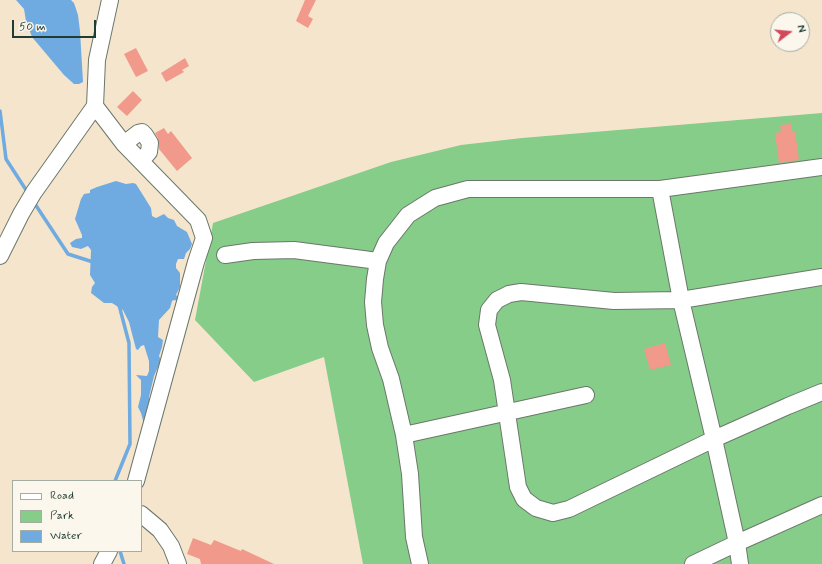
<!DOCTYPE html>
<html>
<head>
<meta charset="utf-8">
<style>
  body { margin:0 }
  #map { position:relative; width:822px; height:564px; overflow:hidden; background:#f5e5cd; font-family:Mynerve,sans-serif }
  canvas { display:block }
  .legend { position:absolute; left:12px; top:480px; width:130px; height:72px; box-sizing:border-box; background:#fbf7ec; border:1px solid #a3ada2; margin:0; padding:5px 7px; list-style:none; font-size:12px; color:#1f3d34 }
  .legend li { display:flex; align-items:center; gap:8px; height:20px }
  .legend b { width:20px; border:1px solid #a3ada2 }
  .north { position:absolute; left:770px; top:12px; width:40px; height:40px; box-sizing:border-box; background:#fbf7ec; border:1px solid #a3ada2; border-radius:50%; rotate:74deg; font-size:11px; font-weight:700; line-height:16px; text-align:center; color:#1f3d34 }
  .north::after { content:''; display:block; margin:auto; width:14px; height:18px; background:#d1495b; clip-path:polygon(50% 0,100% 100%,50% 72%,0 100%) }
  .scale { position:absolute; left:12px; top:20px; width:84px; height:18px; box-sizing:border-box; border:2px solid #1f3d34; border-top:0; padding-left:5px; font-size:12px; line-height:14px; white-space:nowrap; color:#1f3d34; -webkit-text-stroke:3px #fbf7ec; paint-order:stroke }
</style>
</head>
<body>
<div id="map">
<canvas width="822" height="564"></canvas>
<ul class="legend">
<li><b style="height:5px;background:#fff"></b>Road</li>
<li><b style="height:11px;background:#85cd89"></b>Park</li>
<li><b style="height:11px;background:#6fabe0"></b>Water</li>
</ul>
<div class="north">N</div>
<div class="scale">50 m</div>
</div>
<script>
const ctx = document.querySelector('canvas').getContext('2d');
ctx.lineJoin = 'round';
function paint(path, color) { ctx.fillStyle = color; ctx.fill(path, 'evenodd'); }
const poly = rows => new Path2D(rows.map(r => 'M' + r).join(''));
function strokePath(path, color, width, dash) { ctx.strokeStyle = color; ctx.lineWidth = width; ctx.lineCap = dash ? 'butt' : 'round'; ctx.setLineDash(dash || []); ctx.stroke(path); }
const green = poly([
  [822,113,822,564,363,564,324,357,254,382,195,320,213,223,391,162,461,145,522,138]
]);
const water = poly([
  [16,0,71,0,74,3,78,15,80,31,83,82,79,84,74,84,64,75,32,37,26,21,24,9],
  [116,181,126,184,133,183,136,184,151,208,152,216,156,218,164,214,168,218,174,220,177,226,187,232,192,244,190,249,186,253,184,259,178,259,176,264,176,268,180,273,180,287,176,295,180,299,179,301,174,300,172,301,170,308,159,320,158,337,163,340,162,347,159,356,161,360,154,376,149,397,153,409,144,424,141,413,138,407,141,395,141,380,136,375,147,376,149,371,149,361,144,345,141,346,138,350,136,349,129,322,123,310,112,303,104,303,91,293,92,287,95,283,90,275,91,250,88,246,81,249,72,247,70,243,76,239,82,238,82,235,75,219,81,199,84,194,90,193,90,190,97,187]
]);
const stream = poly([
  [0,111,6,159,28,193],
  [33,201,68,254,93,262],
  [115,481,130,444,129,343,119,305],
  [120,551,124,564]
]);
const building = poly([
  [305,0,316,0,308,16,313,19,308,28,296,21],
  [136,48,148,71,136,77,124,54],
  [185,58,189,66,182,70,184,72,166,82,161,73],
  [133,91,142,100,127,116,117,107],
  [791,124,792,131,795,131,799,160,779,163,775,133,781,132,780,125],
  [164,128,168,134,171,131,192,158,177,171,159,149,158,138,155,133],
  [665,343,671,365,650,370,644,349],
  [193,538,211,545,214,540,241,551,242,549,274,564,201,564,200,559,187,554]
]);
const minor = poly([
  [95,106,124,144,198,220,204,238,196,262,136,481],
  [124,144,138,133,142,132,145,135,150,143,149,152,141,161],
  [660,189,681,300,714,439,737,543,740,564],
  [225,255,253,251,294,250,378,261],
  [0,256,21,214,34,192,95,106,97,60,110,0],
  [822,277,681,300,614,301,521,292,509,294,497,300,489,310,487,325,502,380,518,487,524,499,536,508,553,513,569,509,714,439,788,406,822,392],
  [404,435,586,395],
  [141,514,160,530,171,546,178,564],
  [102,564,109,551],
  [420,564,414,537,410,474,404,435,391,379,380,348,375,325,373,302,375,279,378,261,386,243,408,215,435,198,468,189,660,189,822,167],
  [693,564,737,543,822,505]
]);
paint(green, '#85cd89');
paint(water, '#6fabe0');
strokePath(stream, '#6fabe0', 3.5);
paint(building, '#f1998a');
strokePath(minor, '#6a786a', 18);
strokePath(minor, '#fff', 16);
</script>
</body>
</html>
